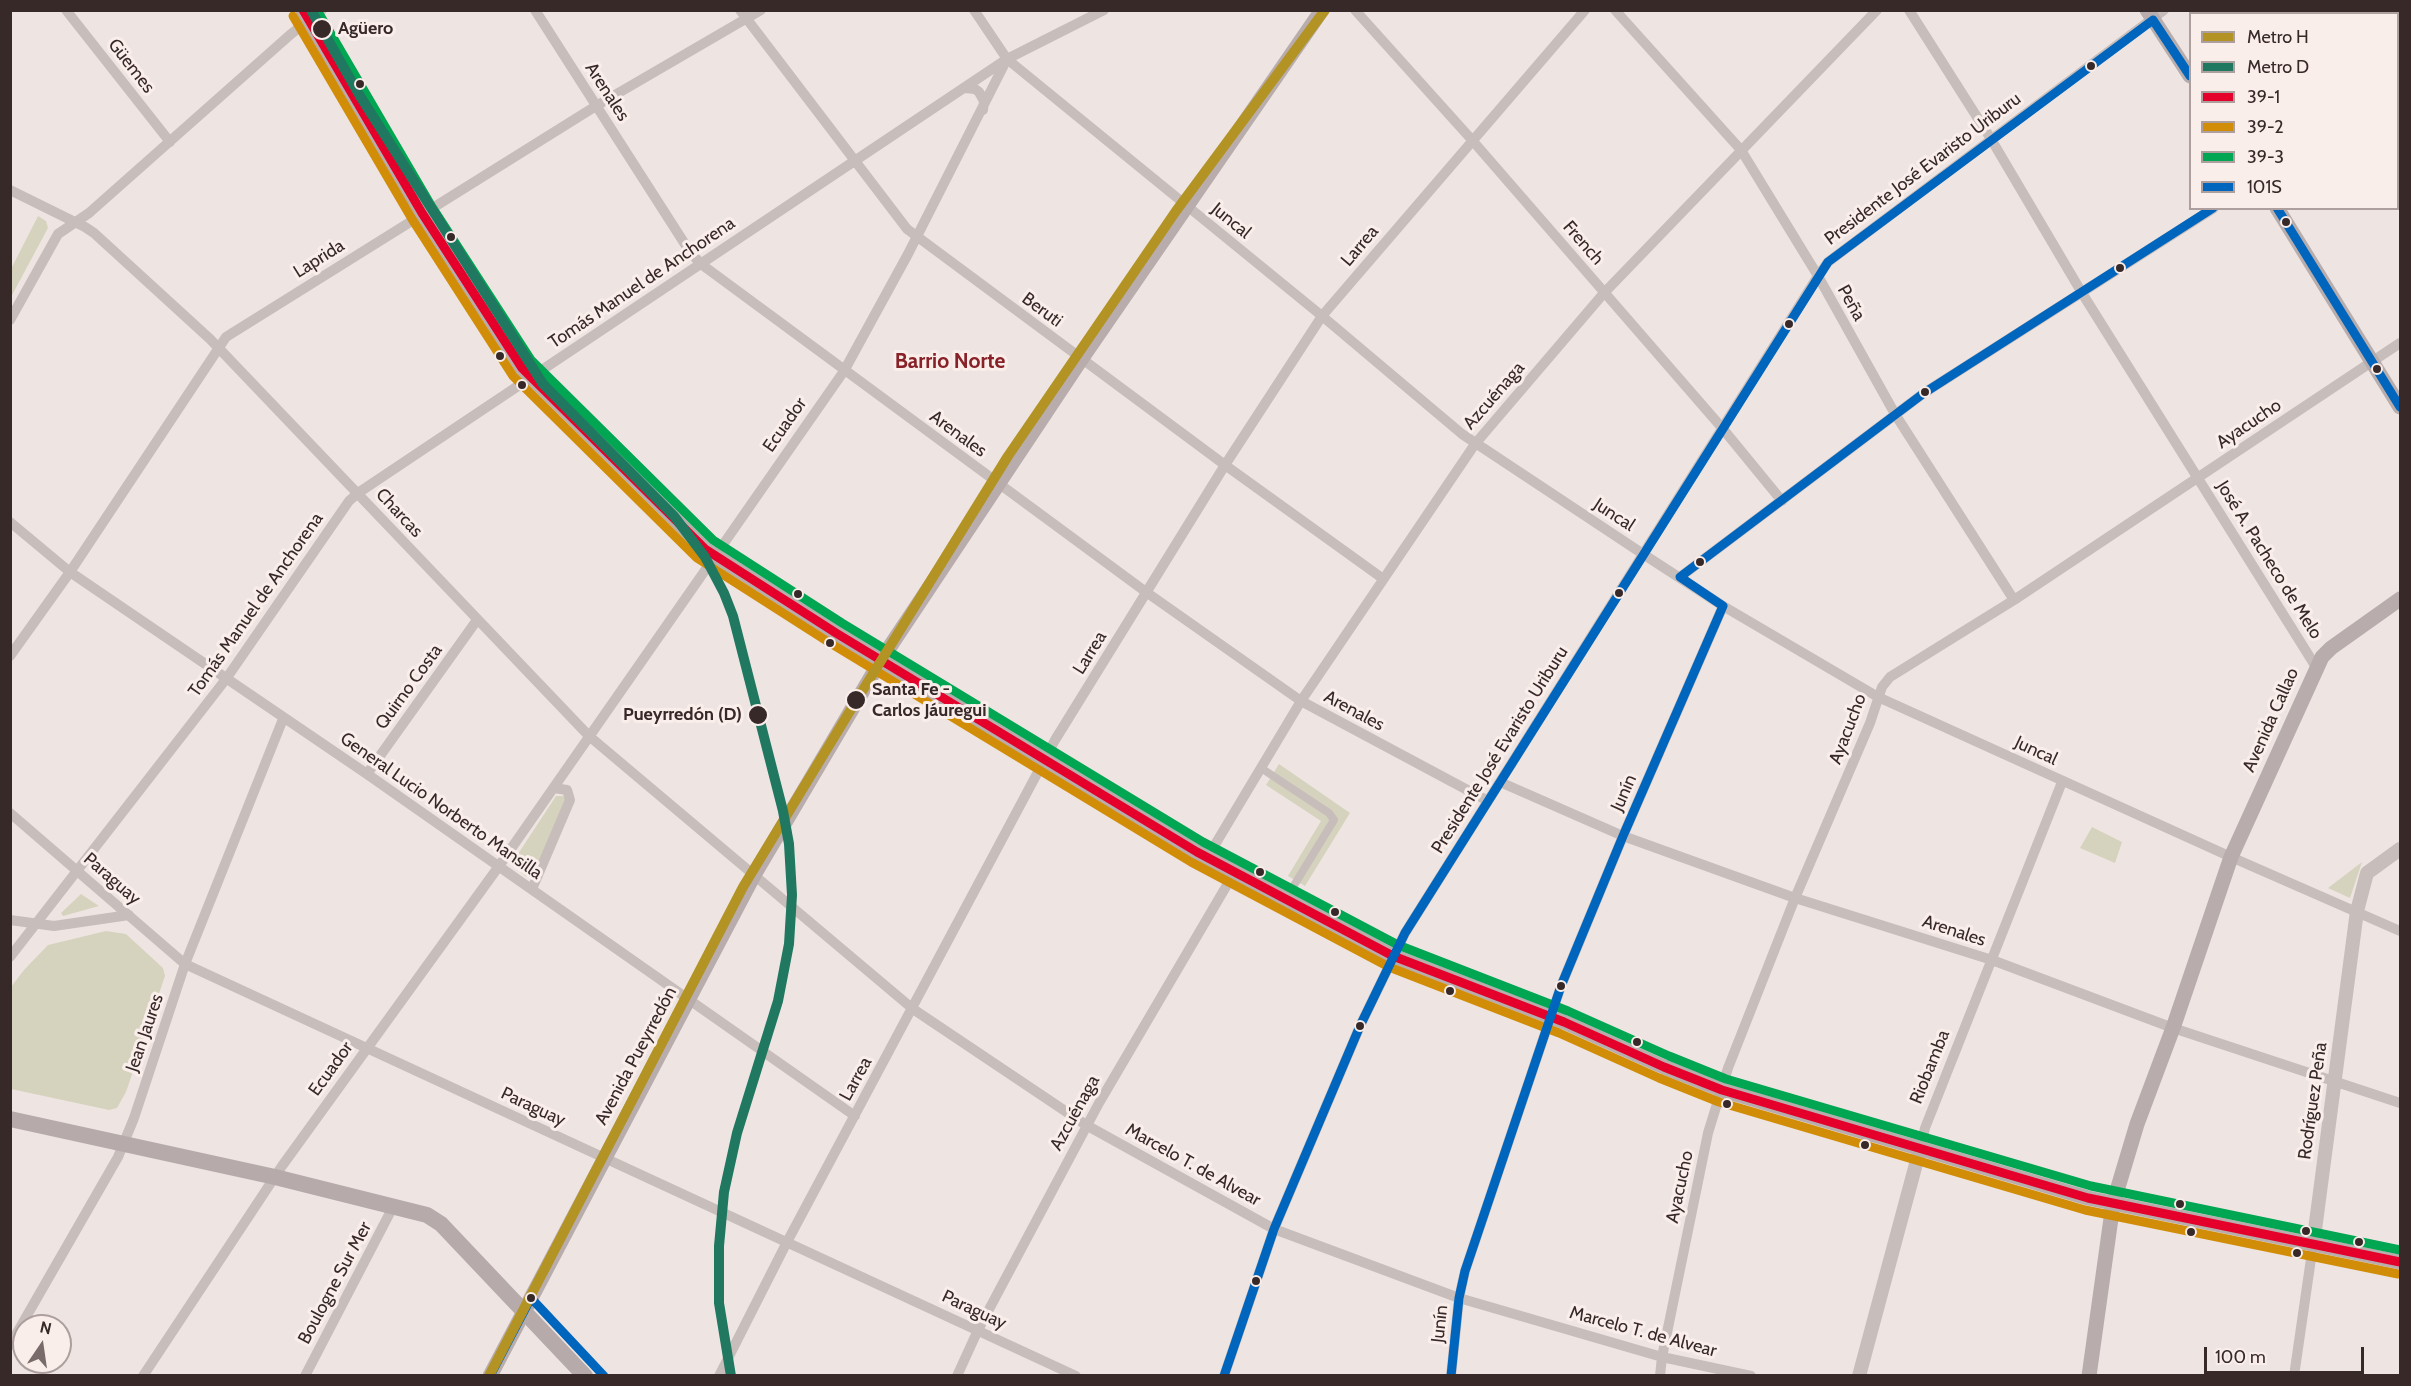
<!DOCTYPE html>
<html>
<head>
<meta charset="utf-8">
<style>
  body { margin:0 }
  #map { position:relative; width:2411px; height:1386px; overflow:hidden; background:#eee5e3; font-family:Cabin,sans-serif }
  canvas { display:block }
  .frame { position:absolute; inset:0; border:12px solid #382929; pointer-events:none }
  .legend { position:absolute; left:2189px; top:12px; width:210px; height:198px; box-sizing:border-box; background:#faeeeb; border:2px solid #ac9f9d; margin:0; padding:8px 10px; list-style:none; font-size:18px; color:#382929 }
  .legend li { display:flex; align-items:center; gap:12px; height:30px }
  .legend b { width:30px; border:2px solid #ac9f9d }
  .north { position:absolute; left:12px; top:1314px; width:60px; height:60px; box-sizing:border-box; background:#faeeeb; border:2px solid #ac9f9d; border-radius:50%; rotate:13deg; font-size:16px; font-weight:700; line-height:24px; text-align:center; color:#382929 }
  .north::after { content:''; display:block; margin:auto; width:21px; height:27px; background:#786b6a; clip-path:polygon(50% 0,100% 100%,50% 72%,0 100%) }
  .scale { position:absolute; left:2204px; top:1347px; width:160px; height:27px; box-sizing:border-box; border:3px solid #382929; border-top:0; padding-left:8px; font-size:18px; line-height:21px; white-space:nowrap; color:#382929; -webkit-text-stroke:4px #faeeeb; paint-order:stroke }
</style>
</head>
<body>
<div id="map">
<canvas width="2411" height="1386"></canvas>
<div class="frame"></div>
<ul class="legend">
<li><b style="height:8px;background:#b29324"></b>Metro H</li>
<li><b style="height:8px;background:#217861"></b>Metro D</li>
<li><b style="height:8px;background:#e4002b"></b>39-1</li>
<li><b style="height:8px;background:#d18d08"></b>39-2</li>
<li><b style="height:8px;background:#00a651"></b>39-3</li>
<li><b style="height:8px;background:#0065bd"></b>101S</li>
</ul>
<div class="north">N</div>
<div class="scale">100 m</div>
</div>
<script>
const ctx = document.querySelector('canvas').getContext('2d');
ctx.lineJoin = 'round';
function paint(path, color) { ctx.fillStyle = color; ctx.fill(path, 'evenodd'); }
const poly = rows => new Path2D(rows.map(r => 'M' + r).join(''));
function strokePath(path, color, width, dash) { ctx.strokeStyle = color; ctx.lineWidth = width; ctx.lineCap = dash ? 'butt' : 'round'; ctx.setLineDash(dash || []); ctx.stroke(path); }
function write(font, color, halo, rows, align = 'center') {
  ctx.font = font + ' Cabin,sans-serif'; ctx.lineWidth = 6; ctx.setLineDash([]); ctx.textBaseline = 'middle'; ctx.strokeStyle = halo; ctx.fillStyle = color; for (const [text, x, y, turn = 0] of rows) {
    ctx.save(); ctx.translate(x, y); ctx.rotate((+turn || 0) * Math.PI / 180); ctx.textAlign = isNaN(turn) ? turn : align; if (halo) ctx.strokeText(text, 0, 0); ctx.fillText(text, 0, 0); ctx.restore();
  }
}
const green = poly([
  [38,216,46,221,48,228,11,297,11,269],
  [1279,764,1350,813,1305,886,1288,876,1321,821,1266,785],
  [556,796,563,796,566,799,534,878,525,876,518,869,514,860],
  [2092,827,2122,842,2115,863,2080,848],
  [2362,862,2350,898,2328,888],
  [81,894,99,906,63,916,61,913],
  [106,931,126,934,163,968,165,976,126,1092,117,1108,109,1110,11,1089,11,987,24,970,48,945]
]);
const pedestrian = poly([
  [1261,768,1329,813,1334,820,1285,900]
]);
const minor = poly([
  [66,10,170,142],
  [535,10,690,252,701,264,1146,592,1301,701,1488,801],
  [740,10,907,229,1225,465,1382,578],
  [974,10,1007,59,1322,316,1462,434,1643,554,1723,606,1878,697,2231,857,2400,931],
  [1355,10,1472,140,1723,429,1782,501],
  [1615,10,1741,150,1818,276,1895,414,2014,600],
  [1909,10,1991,139,2082,293,2316,667],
  [2375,10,2378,14],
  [2398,33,2400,37],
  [2398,86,2400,84],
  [965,88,975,89,979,92,984,101,983,110],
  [10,190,85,227,94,233,210,339,589,736,913,1009,1086,1125,1274,1229,1459,1298,1662,1357,1751,1376],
  [10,320,58,234,89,213,291,34,322,10],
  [10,522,70,572,367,774,855,1116],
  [1680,577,1924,393,2214,208],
  [10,656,70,572,226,337,596,106,761,10],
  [367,774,477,620],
  [1500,782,1623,836,1795,898,1992,960,2173,1028,2400,1103],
  [10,813,185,964,1076,1376],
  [1207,858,1301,701,1475,444,1604,293,1877,10],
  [532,889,570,800,567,790,554,788],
  [10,920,54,926,129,915],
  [10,957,226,679,349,501,358,493,1007,59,1104,10],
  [1920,1149,1925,1128,2062,782],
  [10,1345,118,1157,134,1118,185,964,283,719],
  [143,1376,282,1166,499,866,844,371,908,254,1007,59],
  [305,1376,394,1205],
  [719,1376,787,1242,1055,740,1225,465,1322,316,1585,10],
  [957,1376,978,1330,1099,1103,1234,873],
  [1224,1376,1274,1229,1360,1026,1405,933,1818,276,1828,262,2164,10],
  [1451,1376,1459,1298,1465,1271,1561,986,1623,836,1723,606],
  [1660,1376,1662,1357,1708,1133,1728,1068,1795,898,1870,723,1882,687,1890,677,2014,600,2400,343],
  [2294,1376,2313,1245]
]);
const tertiary = poly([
  [2313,1245,2357,911,2367,873,2400,849],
  [1859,1376,1920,1149]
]);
const secondary = poly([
  [303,10,422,213,522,368,705,549,836,633,1197,852,1393,956,1564,1022,1664,1067,1722,1090,2088,1198,2400,1262],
  [2147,10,2190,76],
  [2277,208,2400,407],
  [490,1376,754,875,881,660,1082,358,1322,10],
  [2089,1376,2113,1204,2137,1124,2173,1028,2231,857,2322,657,2331,648,2400,599]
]);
const primary = poly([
  [10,1119,275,1177,427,1215,441,1224,585,1376]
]);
const bus1 = poly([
  [303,10,422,213,522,368,705,549,836,633,1197,852,1393,956,1564,1022,1664,1067,1722,1090,2088,1198,2400,1262]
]);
const bus2 = poly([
  [293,16,412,219,513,376,697,558,830,643,1191,862,1389,967,1559,1033,1659,1078,1719,1102,2085,1210,2398,1274]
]);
const bus3 = poly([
  [317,10,432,207,531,360,713,540,842,623,1203,842,1398,945,1568,1011,1669,1056,1726,1079,2091,1186,2400,1250]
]);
const bus4 = poly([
  [2277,208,2400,407],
  [490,1376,531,1298,604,1376],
  [1224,1376,1274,1229,1360,1026,1405,933,1828,262,2153,20,2190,76],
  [1451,1376,1459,1298,1465,1271,1561,986,1623,836,1723,606,1680,577,1924,393,2213,208]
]);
const metro1 = poly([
  [489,1376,743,887,853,706,1008,456,1176,211,1325,10]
]);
const metro2 = poly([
  [311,10,360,96,543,384,674,516,705,557,724,593,733,616,783,811,789,844,792,895,789,944,778,1001,737,1133,724,1192,719,1246,719,1303,731,1376]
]);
const markers = [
  [322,29,10,"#382929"],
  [2091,66,5,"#382929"],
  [360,84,5,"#382929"],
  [2286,222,5,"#382929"],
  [451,237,5,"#382929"],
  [2120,268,5,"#382929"],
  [1789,324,5,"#382929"],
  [500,356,5,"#382929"],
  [2377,369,5,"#382929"],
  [522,385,5,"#382929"],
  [1925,392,5,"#382929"],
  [1700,562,5,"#382929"],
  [1619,593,5,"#382929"],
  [798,594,5,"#382929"],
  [830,643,5,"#382929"],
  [856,700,10,"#382929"],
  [758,715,10,"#382929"],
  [1260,872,5,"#382929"],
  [1335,912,5,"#382929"],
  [1561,986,5,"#382929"],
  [1450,991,5,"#382929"],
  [1360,1026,5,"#382929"],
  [1637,1042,5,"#382929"],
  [1727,1104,5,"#382929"],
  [1865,1145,5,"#382929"],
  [2180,1204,5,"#382929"],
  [2306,1231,5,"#382929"],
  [2191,1232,5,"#382929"],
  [2359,1242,5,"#382929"],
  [2297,1253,5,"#382929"],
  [1256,1281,5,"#382929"],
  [531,1298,5,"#382929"]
];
const stopNames = [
  ["Agüero",338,29],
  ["Santa Fe -",872,690],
  ["Carlos Jáuregui",872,711],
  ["Pueyrredón (D)",742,715,"right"]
];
const streetNames = [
  ["Güemes",131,66,52],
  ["Arenales",607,92,57],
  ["Presidente José Evaristo Uriburu",1923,169,-37],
  ["Juncal",1231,221,39],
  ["French",1583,243,49],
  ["Larrea",1360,246,-50],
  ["Laprida",319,259,-32],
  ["Tomás Manuel de Anchorena",642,283,-34],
  ["Peña",1851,303,61],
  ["Beruti",1042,310,36],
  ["Azcuénaga",1494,396,-49],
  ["Ayacucho",2249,424,-34],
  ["Ecuador",785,425,-55],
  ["Arenales",958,434,36],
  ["Charcas",399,513,47],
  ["Juncal",1614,515,33],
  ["José A. Pacheco de Melo",2269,560,58],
  ["Tomás Manuel de Anchorena",256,605,-55],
  ["Larrea",1090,653,-58],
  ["Quirno Costa",409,687,-54],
  ["Arenales",1354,711,28],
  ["Avenida Callao",2271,720,-66],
  ["Ayacucho",1848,729,-69],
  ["Presidente José Evaristo Uriburu",1500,750,-58],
  ["Juncal",2036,751,25],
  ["Junín",1624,793,-66],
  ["General Lucio Norberto Mansilla",441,806,35],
  ["Paraguay",112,879,41],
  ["Arenales",1954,931,18],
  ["Jean Jaures",145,1033,-71],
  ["Avenida Pueyrredón",636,1056,-62],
  ["Riobamba",1930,1067,-68],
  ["Ecuador",331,1069,-54],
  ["Larrea",856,1079,-61],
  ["Rodríguez Peña",2313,1101,-82],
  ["Paraguay",533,1107,25],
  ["Azcuénaga",1075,1113,-61],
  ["Marcelo T. de Alvear",1193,1165,29],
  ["Ayacucho",1680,1187,-78],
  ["Boulogne Sur Mer",335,1283,-62],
  ["Paraguay",974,1310,25],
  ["Junín",1440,1324,-84],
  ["Marcelo T. de Alvear",1643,1332,15]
];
const quarterNames = [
  ["Barrio Norte",950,362]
];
paint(green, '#d5d2bd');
strokePath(pedestrian, '#c7bdbb', 8);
strokePath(minor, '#c7bdbb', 10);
strokePath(tertiary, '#c7bdbb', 14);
strokePath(secondary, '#b8adac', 15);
strokePath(primary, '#b6abaa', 16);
strokePath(bus1, '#e4002b', 9);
strokePath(bus2, '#d18d08', 9);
strokePath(bus3, '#00a651', 9);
strokePath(bus4, '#0065bd', 9);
strokePath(metro1, '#b29324', 10);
strokePath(metro2, '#217861', 10);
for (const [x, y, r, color] of markers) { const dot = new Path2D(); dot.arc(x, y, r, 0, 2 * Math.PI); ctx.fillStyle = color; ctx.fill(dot); strokePath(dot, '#faeeeb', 2); }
write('bold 18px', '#382929', '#faeeeb', stopNames, 'left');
write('18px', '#382929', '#faeeeb', streetNames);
write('bold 21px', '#882229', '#faeeeb', quarterNames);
</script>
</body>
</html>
